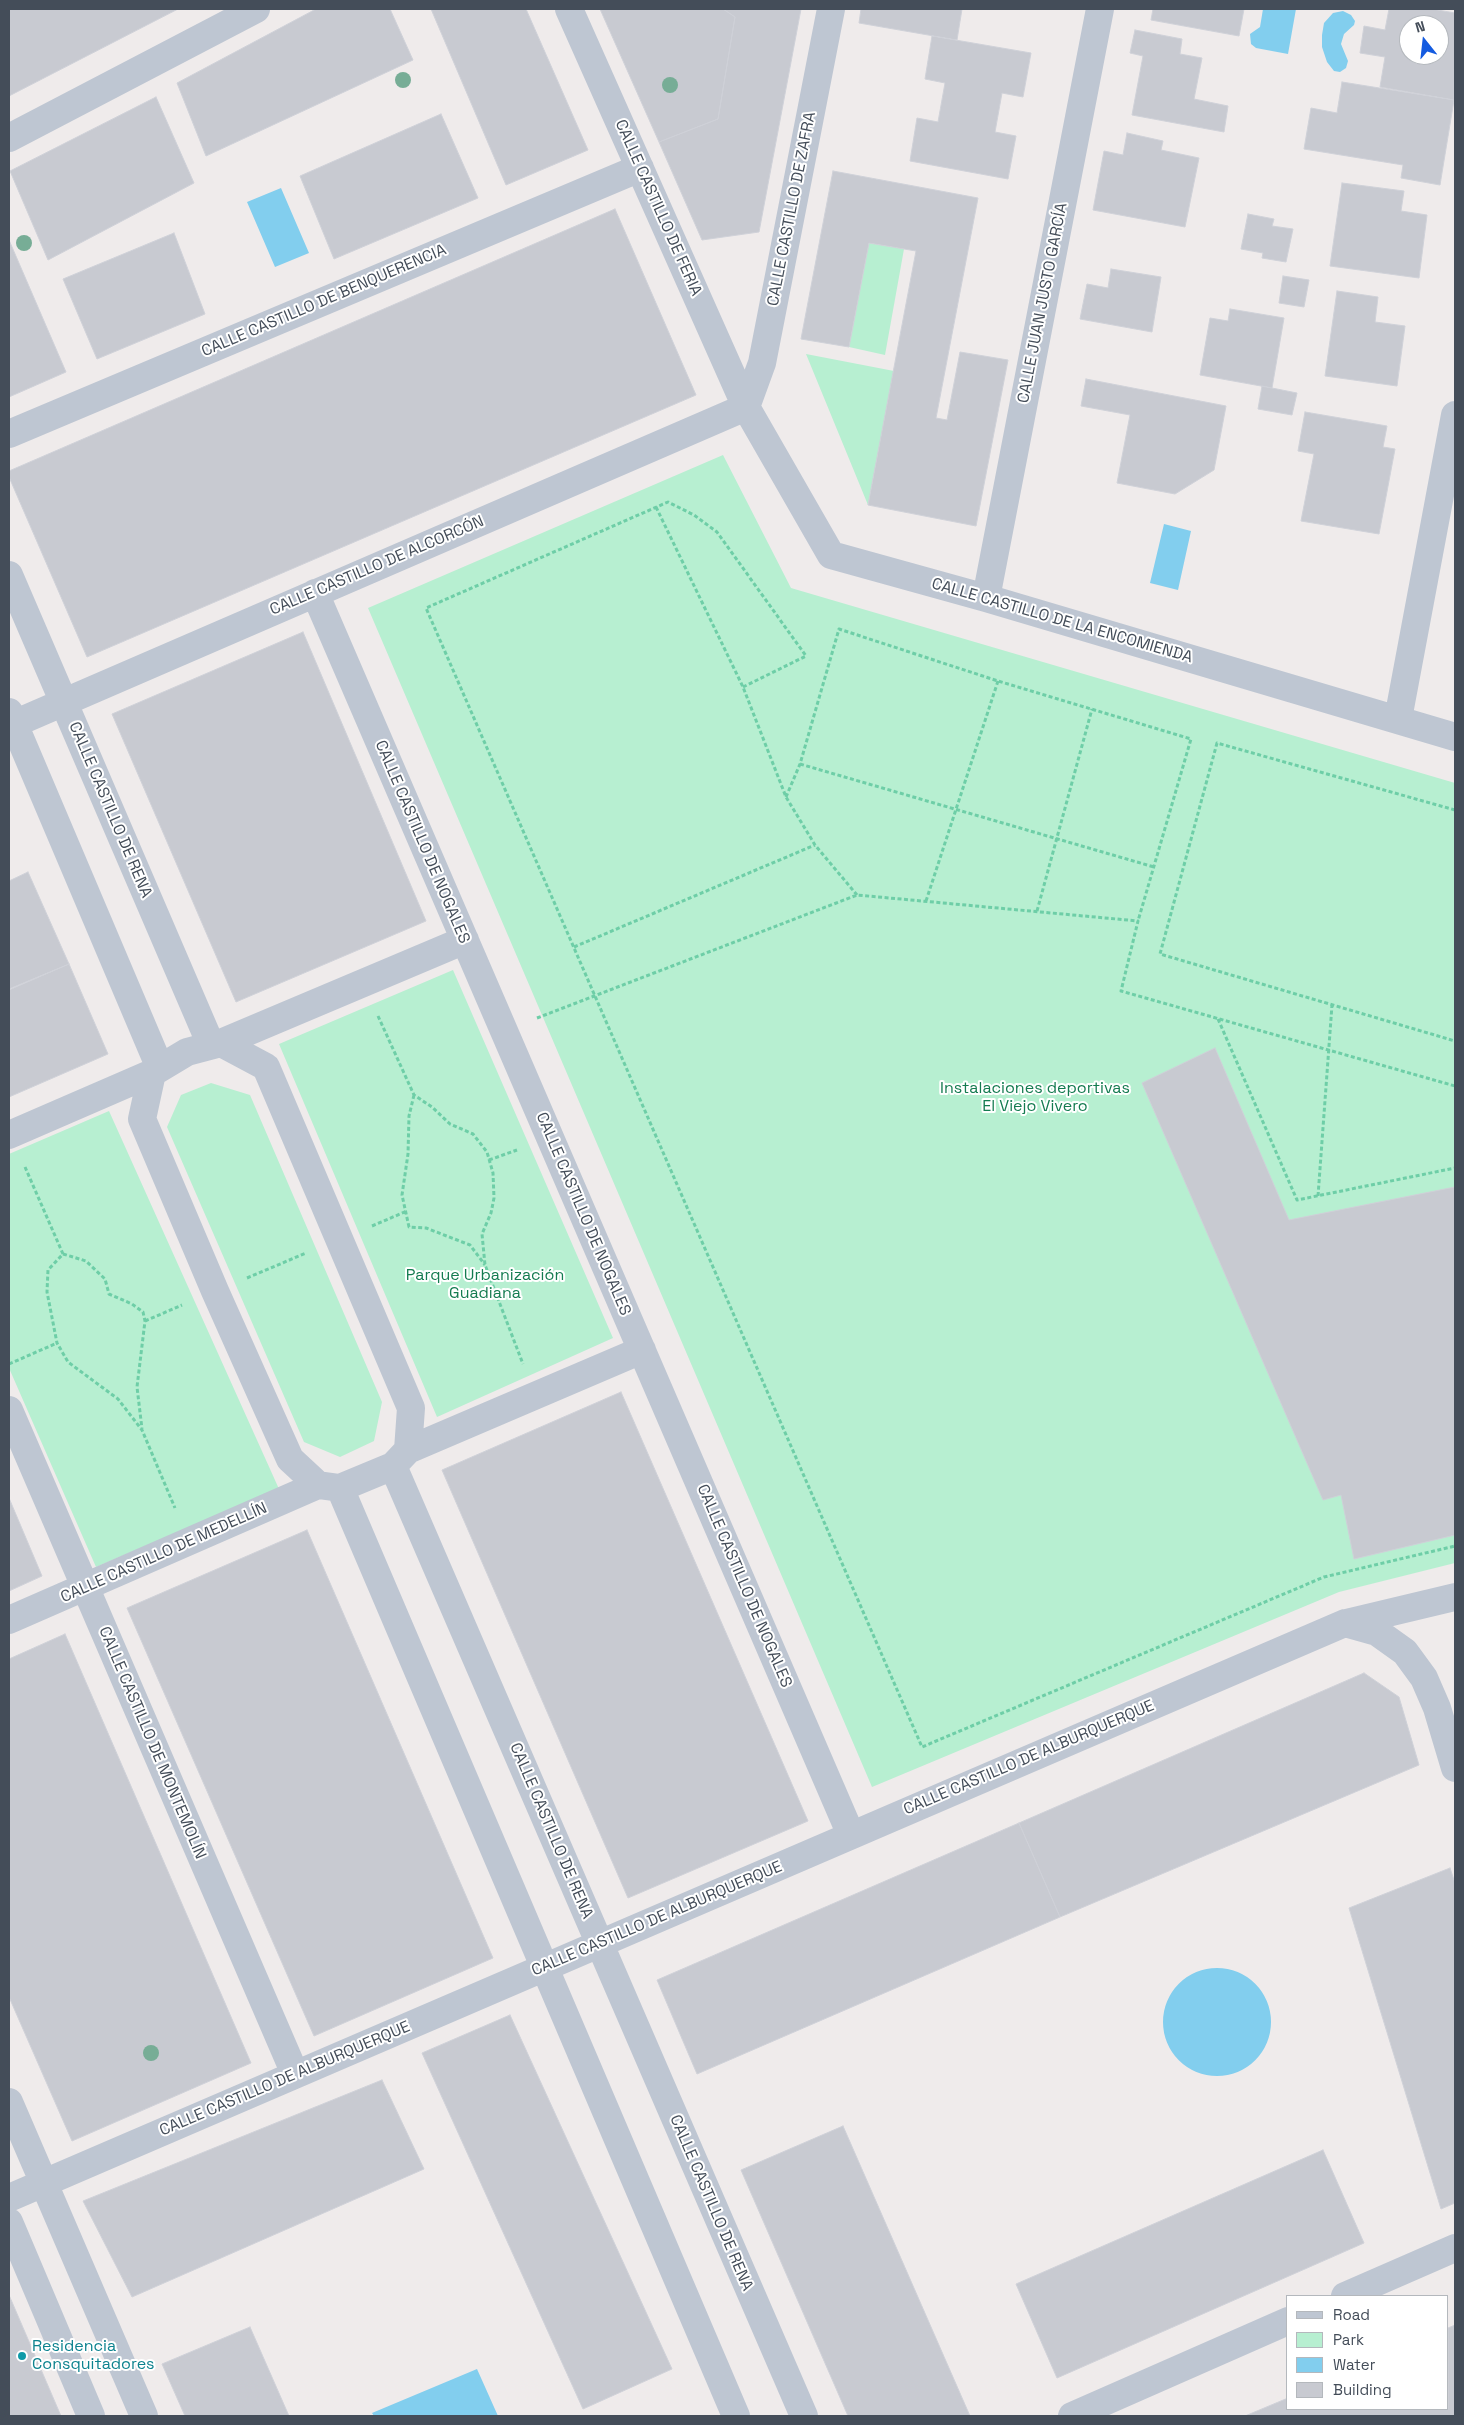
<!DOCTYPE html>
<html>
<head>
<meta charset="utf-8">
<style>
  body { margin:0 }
  #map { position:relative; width:1464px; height:2425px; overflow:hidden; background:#efebeb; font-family:"Space Grotesk",sans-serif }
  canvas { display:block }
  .frame { position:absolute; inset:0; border:10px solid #444d59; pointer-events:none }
  .legend { position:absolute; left:1286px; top:2295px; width:162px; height:115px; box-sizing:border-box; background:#fff; border:1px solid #b4b8bd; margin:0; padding:6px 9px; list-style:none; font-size:15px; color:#444d59 }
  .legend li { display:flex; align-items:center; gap:10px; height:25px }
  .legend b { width:25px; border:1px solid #b4b8bd }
  .north { position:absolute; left:1399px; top:15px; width:50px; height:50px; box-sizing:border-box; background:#fff; border:1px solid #b4b8bd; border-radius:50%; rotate:344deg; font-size:14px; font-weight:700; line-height:20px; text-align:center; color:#444d59 }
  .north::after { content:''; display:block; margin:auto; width:18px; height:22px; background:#145be0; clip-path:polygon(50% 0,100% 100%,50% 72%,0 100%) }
</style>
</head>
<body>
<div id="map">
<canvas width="1464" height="2425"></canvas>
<div class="frame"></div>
<ul class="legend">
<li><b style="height:6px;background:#bec6d2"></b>Road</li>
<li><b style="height:14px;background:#b7efd1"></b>Park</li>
<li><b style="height:14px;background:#82ceee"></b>Water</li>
<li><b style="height:14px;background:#c8cad1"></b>Building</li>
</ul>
<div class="north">N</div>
</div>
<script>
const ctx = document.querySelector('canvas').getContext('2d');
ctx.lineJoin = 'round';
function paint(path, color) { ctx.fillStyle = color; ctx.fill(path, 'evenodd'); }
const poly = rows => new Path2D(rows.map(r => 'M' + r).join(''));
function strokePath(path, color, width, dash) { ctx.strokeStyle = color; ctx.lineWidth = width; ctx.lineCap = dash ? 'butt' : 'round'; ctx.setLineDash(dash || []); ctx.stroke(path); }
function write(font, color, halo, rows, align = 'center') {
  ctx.font = font + ' "Space Grotesk",sans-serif'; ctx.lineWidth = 4; ctx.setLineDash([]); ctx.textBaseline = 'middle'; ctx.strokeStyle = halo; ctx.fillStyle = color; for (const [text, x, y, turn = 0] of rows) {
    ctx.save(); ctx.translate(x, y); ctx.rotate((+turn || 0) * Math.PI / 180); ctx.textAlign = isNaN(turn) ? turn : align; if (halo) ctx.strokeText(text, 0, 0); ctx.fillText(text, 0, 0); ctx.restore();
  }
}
const green = poly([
  [869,243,904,249,885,355,849,347],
  [806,354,894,371,868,505],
  [723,455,791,588,1455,783,1455,1563,1339,1592,872,1787,368,608],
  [453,970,613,1338,437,1417,279,1044],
  [211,1083,250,1095,382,1402,374,1441,340,1457,304,1442,167,1127,181,1095],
  [109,1111,279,1489,96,1567,9,1368,9,1154]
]);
const water = poly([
  [1263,9,1296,9,1288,54,1256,48,1251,44,1250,34,1260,27],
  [1343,11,1351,15,1355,21,1354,25,1344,34,1341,44,1348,61,1346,68,1340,72,1334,71,1327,62,1322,47,1322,35,1324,23,1333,13],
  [281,188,309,253,275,267,247,202],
  [1164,524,1191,531,1178,590,1150,583],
  '1163 2022a54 54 0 1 1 108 0a54 54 0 1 1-108 0Z',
  [477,2369,498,2416,374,2416,372,2413]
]);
const building = poly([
  [9,9,178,9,9,96,9,9],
  [316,9,390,9,413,60,206,156,177,83,316,9],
  [431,9,526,9,588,150,506,185,431,9],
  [600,9,723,9,735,17,718,119,659,142,600,9],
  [723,9,801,9,759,232,702,240,659,142,718,119,735,17,723,9],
  [861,9,962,9,957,40,859,23,861,9],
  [1153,9,1244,9,1239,36,1151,20,1153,9],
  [1389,9,1432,9,1455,13,1454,100,1380,87,1385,57,1360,53,1364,26,1385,30,1389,9],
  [1409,25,1439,25,1439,55,1409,55,1409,25],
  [1135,30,1182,39,1180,54,1202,58,1194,99,1228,106,1224,132,1132,115,1143,56,1130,53,1135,30],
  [932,36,1031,53,1023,97,1002,93,995,132,1016,136,1008,179,910,161,917,118,938,122,945,83,925,79,932,36],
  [1342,82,1454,100,1440,185,1401,178,1403,165,1304,149,1311,108,1337,113,1342,82],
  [156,97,194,183,48,260,10,171,156,97],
  [441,114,478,198,334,259,300,176,441,114],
  [1127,133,1163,141,1161,150,1199,158,1185,227,1093,210,1104,151,1123,155,1127,133],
  [833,171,978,198,936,418,947,420,960,352,1008,360,976,526,868,505,916,251,869,243,849,347,801,339,833,171],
  [1342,183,1404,191,1401,211,1427,215,1419,278,1330,266,1342,183],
  [615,209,696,395,87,657,9,477,9,471,615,209],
  [1248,214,1274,219,1272,226,1293,229,1286,262,1262,258,1263,253,1241,249,1248,214],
  [174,233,205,314,97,359,63,279,174,233],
  [9,240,66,372,9,397,9,240],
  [1111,269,1161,277,1152,332,1080,319,1087,284,1108,288,1111,269],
  [1283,276,1309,280,1304,307,1279,303,1283,276],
  [1337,291,1378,297,1375,322,1405,326,1397,386,1325,376,1337,291],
  [1230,309,1284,318,1272,388,1200,375,1210,318,1228,321,1230,309],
  [1086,379,1226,406,1214,470,1175,494,1117,483,1130,415,1081,406,1086,379],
  [1262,386,1297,393,1292,415,1258,409,1262,386],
  [1305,412,1387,426,1383,447,1395,449,1379,534,1301,521,1314,454,1298,451,1305,412],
  [303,632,426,921,236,1002,112,714,303,632],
  [28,872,69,964,9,990,9,881,28,872],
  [69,964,108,1054,9,1097,9,989,69,964],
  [1215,1048,1289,1220,1455,1187,1455,1535,1354,1559,1341,1495,1323,1500,1142,1083,1215,1048],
  [621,1392,808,1821,628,1898,442,1470,621,1392],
  [9,1498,42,1576,9,1591,9,1498],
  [307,1530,493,1958,314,2036,127,1608,307,1530],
  [65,1634,251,2063,72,2141,9,1997,9,1659,65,1634],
  [1364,1673,1399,1697,1419,1765,1060,1917,1019,1823,1364,1673],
  [1019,1823,1060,1917,697,2074,657,1980,1019,1823],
  [1450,1868,1455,1883,1455,2203,1441,2209,1349,1908,1450,1868],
  [510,2015,672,2369,583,2409,422,2053,510,2015],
  [382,2080,424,2169,132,2297,83,2201,382,2080],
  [843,2126,970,2416,848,2416,741,2170,843,2126],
  [1323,2150,1364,2243,1057,2378,1016,2284,1323,2150],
  [9,2295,61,2416,9,2416,9,2295],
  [1455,2325,1455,2416,1245,2416,1288,2398,1288,2409,1448,2409,1448,2328,1455,2325],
  [250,2327,289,2416,185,2416,162,2364,250,2327]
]);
const path = poly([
  [656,507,743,687,786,797,815,845,857,895],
  [743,687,806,656,717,532,694,515,668,502,426,608,922,1747,1324,1577,1455,1546],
  [800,764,1154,867],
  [786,797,800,764,839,629,998,681,1191,739,1138,921],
  [1455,810,1217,743,1160,954,1455,1041],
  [926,901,998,681],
  [1037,911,1092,709],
  [574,947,815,845],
  [378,1016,414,1095,432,1107,450,1124,473,1134,487,1152,493,1173,494,1198,491,1213,482,1234,485,1265,523,1364],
  [537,1018,857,895,1138,921,1121,991,1455,1086],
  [1218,1019,1297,1200,1455,1168],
  [414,1095,409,1116,408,1154,402,1195,409,1227,426,1228,470,1245,485,1265],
  [489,1160,517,1150],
  [25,1167,63,1254,48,1270,47,1292,57,1343,68,1362,118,1399,142,1430,175,1508],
  [1318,1196,1332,1005],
  [372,1226,407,1211],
  [63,1254,86,1261,105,1279,109,1294,132,1304,143,1312,145,1321,137,1387,142,1429],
  [247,1278,306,1253],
  [145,1321,182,1305],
  [9,1364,57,1343]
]);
const minor = poly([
  [569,9,746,407,831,555,986,598,1455,737],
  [9,138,256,9],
  [746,407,762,363,831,9],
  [9,434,640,168],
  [9,575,211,1045],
  [315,593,851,1835],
  [986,598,1100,9],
  [9,712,160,1068],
  [1398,719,1455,415],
  [9,726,746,407],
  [221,1043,266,1067,411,1408,408,1450,393,1466,340,1488,318,1485,290,1459,215,1291,142,1119,152,1073,187,1052,221,1043],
  [221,1043,465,940],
  [9,1135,152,1073],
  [9,1410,295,2074],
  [408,1450,642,1350],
  [393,1466,804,2416],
  [340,1488,736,2416],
  [9,1620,318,1485],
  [1346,1623,1455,1597],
  [9,2102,144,2416],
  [9,2198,1345,1623,1377,1632,1405,1652,1424,1678,1437,1708,1455,1768],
  [9,2222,91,2416],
  [1345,2296,1455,2248],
  [1072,2416,1288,2321]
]);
const trees = [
  [403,80],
  [670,85],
  [24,243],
  [151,2053]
];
const markers = [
  [22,2356,5,"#0f9aa8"]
];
const streetNames = [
  ["CALLE CASTILLO DE FERIA",658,208,66],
  ["CALLE CASTILLO DE ZAFRA",792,209,-79],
  ["CALLE CASTILLO DE BENQUERENCIA",324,301,-23],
  ["CALLE JUAN JUSTO GARCÍA",1043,303,-79],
  ["CALLE CASTILLO DE ALCORCÓN",377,566,-23],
  ["CALLE CASTILLO DE LA ENCOMIENDA",1062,621,16],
  ["CALLE CASTILLO DE RENA",110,810,67],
  ["CALLE CASTILLO DE NOGALES",422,842,67],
  ["CALLE CASTILLO DE NOGALES",583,1214,67],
  ["CALLE CASTILLO DE MEDELLÍN",164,1553,-24],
  ["CALLE CASTILLO DE NOGALES",744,1586,67],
  ["CALLE CASTILLO DE MONTEMOLÍN",152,1743,67],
  ["CALLE CASTILLO DE ALBURQUERQUE",1029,1758,-23],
  ["CALLE CASTILLO DE RENA",551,1831,67],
  ["CALLE CASTILLO DE ALBURQUERQUE",657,1919,-23],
  ["CALLE CASTILLO DE ALBURQUERQUE",285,2079,-23],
  ["CALLE CASTILLO DE RENA",711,2203,67]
];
const parkNames = [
  ["Instalaciones deportivas",1035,1089],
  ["El Viejo Vivero",1035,1107],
  ["Parque Urbanización",485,1276],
  ["Guadiana",485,1294]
];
const cultureNames = [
  ["Residencia",32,2347],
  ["Consquitadores",32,2365]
];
paint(green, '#b7efd1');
paint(water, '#82ceee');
paint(building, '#c8cad1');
strokePath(building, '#cfd1d8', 1);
strokePath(path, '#6ecea7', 3, [4, 2.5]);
strokePath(minor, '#bec6d2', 28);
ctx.fillStyle = '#77ad96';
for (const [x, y] of trees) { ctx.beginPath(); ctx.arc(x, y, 8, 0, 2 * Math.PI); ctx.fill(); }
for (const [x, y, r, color] of markers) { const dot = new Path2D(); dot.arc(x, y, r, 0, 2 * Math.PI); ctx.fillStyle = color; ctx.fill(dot); strokePath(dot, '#fff', 2); }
write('16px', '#444d59', '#fff', streetNames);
write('16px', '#147b50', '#fff', parkNames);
write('16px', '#0d838f', '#fff', cultureNames, 'left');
</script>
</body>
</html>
